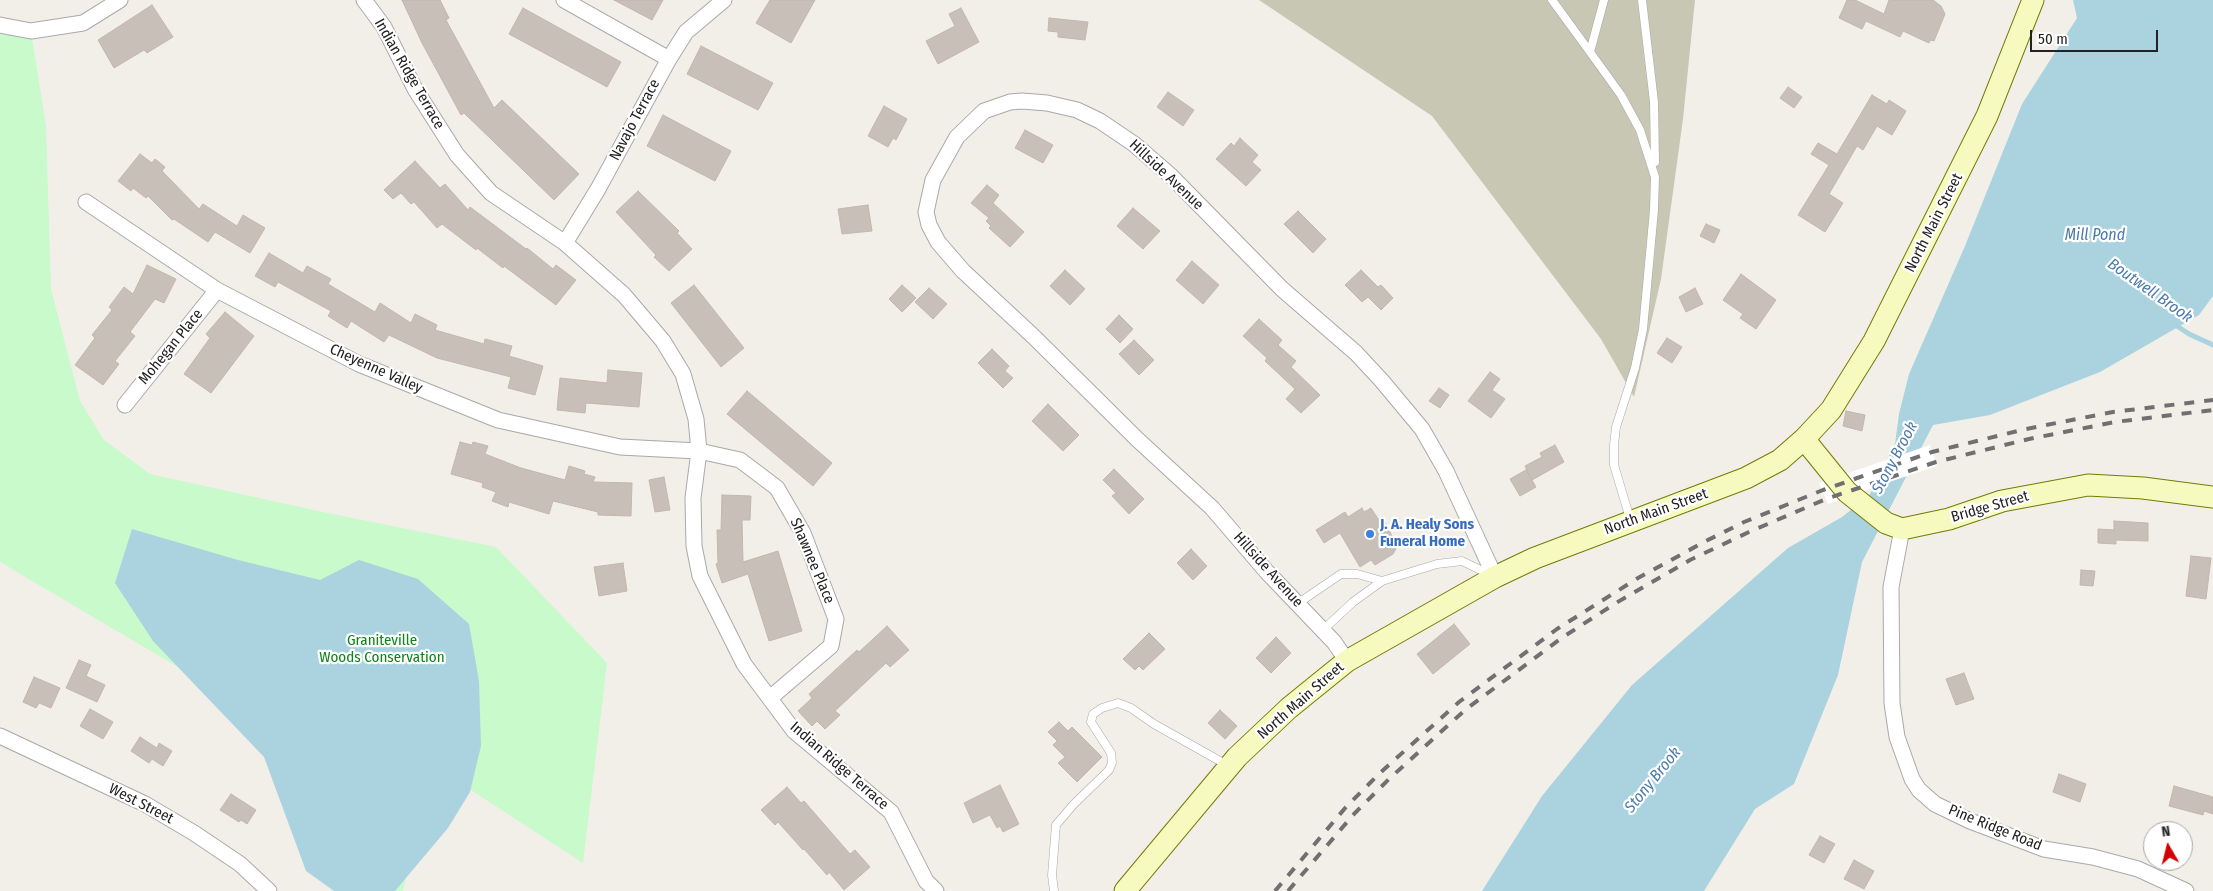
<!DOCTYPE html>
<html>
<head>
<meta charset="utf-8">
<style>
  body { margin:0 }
  #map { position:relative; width:2213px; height:891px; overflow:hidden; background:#f2efe9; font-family:"Fira Sans Condensed",sans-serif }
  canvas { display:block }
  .north { position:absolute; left:2143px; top:821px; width:50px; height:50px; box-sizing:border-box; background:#fff; border:1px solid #a7a7a7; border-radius:50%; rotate:352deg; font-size:14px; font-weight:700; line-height:20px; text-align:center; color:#222 }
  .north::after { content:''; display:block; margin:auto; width:18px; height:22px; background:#d40000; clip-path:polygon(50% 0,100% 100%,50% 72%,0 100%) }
  .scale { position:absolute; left:2030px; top:30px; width:128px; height:22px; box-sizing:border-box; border:2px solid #222; border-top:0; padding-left:6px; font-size:15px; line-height:18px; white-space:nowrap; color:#222; -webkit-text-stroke:4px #fff; paint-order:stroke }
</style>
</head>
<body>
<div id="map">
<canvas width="2213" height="891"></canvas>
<div class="north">N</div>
<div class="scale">50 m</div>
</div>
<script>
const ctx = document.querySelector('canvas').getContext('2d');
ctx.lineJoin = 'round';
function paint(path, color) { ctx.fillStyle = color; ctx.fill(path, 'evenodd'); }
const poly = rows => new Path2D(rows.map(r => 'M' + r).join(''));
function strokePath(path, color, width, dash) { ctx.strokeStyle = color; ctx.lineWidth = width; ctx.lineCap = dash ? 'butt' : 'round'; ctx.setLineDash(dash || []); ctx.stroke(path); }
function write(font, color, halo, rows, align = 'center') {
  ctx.font = font + ' "Fira Sans Condensed",sans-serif'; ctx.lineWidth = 4.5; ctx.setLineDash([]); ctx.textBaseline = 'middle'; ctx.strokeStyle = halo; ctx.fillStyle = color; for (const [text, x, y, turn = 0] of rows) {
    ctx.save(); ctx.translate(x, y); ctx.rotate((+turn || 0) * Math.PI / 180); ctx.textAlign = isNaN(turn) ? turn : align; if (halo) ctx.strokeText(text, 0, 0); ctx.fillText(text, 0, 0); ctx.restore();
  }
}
const construction = poly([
  [1259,0,1695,0,1683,119,1661,279,1634,397,1601,339,1432,116]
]);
const park = poly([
  [0,25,31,31,46,126,51,289,80,401,104,440,150,474,323,512,496,547,607,663,583,863,431,764,403,891,362,891,293,735,0,562]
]);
const water = poly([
  [2073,0,2213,0,2213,296,2199,315,2100,372,1990,415,1933,425,1862,562,1838,675,1794,784,1755,809,1704,891,1482,891,1542,796,1632,685,1788,548,1842,517,1869,496,1895,444,1899,414,1909,374,1965,246,2022,104,2077,18],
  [132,529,238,560,320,580,359,560,418,579,469,624,479,681,481,746,470,792,448,828,395,891,334,891,306,871,264,757,153,641,115,583]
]);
const pier = poly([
  [1930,445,1937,466,1883,484,1828,504,1819,483]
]);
const stream = poly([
  [2174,324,2189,334,2213,345]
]);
const building = poly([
  [402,0,440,0,449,18,446,20,494,108,502,100,579,174,554,200,464,113,461,115,422,43,402,0],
  [614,0,663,0,652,20,614,0],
  [770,0,815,0,791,43,756,23,770,0],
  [1847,0,1855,0,1884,14,1889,0,1933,0,1941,6,1945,14,1934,41,1930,40,1929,43,1903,31,1900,37,1866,21,1862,29,1839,18,1847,0],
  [152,5,173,37,147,53,144,50,114,68,98,40,152,5],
  [523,8,621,62,607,87,509,34,523,8],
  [961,8,979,42,938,64,926,41,955,26,949,14,961,8],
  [1049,18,1088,22,1085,40,1058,37,1058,32,1048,31,1049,18],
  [701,46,773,83,758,110,687,74,701,46],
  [1788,87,1802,97,1794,108,1780,98,1788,87],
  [1168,92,1194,110,1183,126,1157,107,1168,92],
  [1872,95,1887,104,1889,100,1906,111,1892,135,1877,126,1863,150,1857,146,1829,194,1843,203,1825,232,1798,215,1829,165,1811,154,1818,143,1837,154,1872,95],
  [884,106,907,119,896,140,893,138,888,147,868,136,884,106],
  [663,115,731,151,715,181,647,146,663,115],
  [1025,130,1053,145,1043,163,1015,148,1025,130],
  [1240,138,1258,155,1252,162,1261,170,1246,186,1216,159,1231,143,1234,146,1240,138],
  [140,154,152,163,155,159,165,167,162,171,199,209,203,204,237,226,243,215,265,228,250,253,215,232,208,242,174,219,172,220,148,196,146,198,133,188,131,191,118,181,140,154],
  [415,161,440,188,445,184,468,210,470,207,526,249,527,248,553,269,556,265,576,280,556,305,504,266,503,268,477,248,476,250,442,224,437,228,414,202,411,204,401,193,393,199,384,190,415,161],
  [987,185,999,195,993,203,1024,232,1010,247,989,228,991,226,986,221,989,218,971,203,987,185],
  [638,191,679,231,677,233,692,249,669,271,654,257,656,255,616,212,638,191],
  [868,205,872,231,842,234,838,209,868,205],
  [1133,208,1160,231,1143,249,1117,226,1133,208],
  [1298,211,1326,239,1313,253,1284,224,1298,211],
  [1706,224,1720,230,1714,243,1700,236,1706,224],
  [269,253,303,273,307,266,331,279,328,284,375,312,380,303,411,323,415,314,437,325,435,330,484,344,485,339,512,346,509,356,543,366,535,395,508,388,511,377,437,358,389,335,384,342,351,321,347,328,328,316,331,311,278,282,275,287,255,276,269,253],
  [1192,261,1219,285,1203,304,1176,280,1192,261],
  [147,265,176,279,164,303,155,299,130,332,135,336,115,361,119,364,103,385,75,365,95,338,92,335,112,310,109,307,124,287,133,294,147,265],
  [1065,270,1085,289,1070,305,1050,286,1065,270],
  [1361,270,1378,287,1381,285,1393,298,1381,310,1368,297,1362,302,1345,285,1361,270],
  [1741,274,1776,300,1756,329,1740,318,1743,314,1723,300,1741,274],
  [694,285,744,348,721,367,671,303,694,285],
  [902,285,916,298,902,312,889,299,902,285],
  [929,288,947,304,933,319,915,302,929,288],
  [1695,288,1703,304,1686,312,1679,297,1695,288],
  [225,312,254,336,211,393,184,374,210,338,206,334,225,312],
  [1119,315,1133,329,1120,343,1106,329,1119,315],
  [1259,319,1282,340,1278,345,1296,361,1291,367,1320,395,1301,413,1286,399,1295,389,1265,361,1267,358,1243,336,1259,319],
  [1667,338,1682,347,1672,363,1657,353,1667,338],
  [1134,340,1154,360,1139,375,1119,354,1134,340],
  [992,349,1009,366,1005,371,1013,378,1003,388,978,363,992,349],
  [608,370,642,373,639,407,586,403,585,413,557,410,560,378,607,383,608,370],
  [1490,372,1500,379,1492,390,1505,399,1491,418,1468,401,1490,372],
  [1439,388,1449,395,1440,408,1429,401,1439,388],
  [747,391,832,463,813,486,727,414,747,391],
  [1048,404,1079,435,1063,451,1032,421,1048,404],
  [1846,411,1865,415,1862,431,1843,426,1846,411],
  [460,442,472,445,473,442,488,446,485,454,521,468,565,480,569,466,585,471,584,474,595,477,593,482,632,483,631,516,598,515,598,512,553,501,549,514,509,502,508,507,492,501,496,492,482,487,483,483,451,474,460,442],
  [1555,445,1564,462,1532,480,1525,466,1542,457,1540,453,1555,445],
  [1114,469,1144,499,1129,514,1112,496,1116,493,1103,480,1114,469],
  [1526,470,1536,487,1520,496,1510,479,1526,470],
  [664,477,670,510,655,512,649,480,664,477],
  [722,495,751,496,750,520,742,520,743,562,778,551,802,631,769,641,748,574,722,583,716,564,718,563,717,530,721,530,722,495],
  [1362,508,1364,512,1371,508,1380,522,1384,519,1397,547,1393,554,1375,565,1371,560,1360,567,1340,533,1324,543,1316,530,1345,512,1348,517,1362,508],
  [2114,521,2148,523,2148,541,2116,540,2116,544,2098,543,2098,529,2114,530,2114,521],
  [1191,549,1207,566,1193,580,1177,563,1191,549],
  [2191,556,2211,558,2206,599,2186,596,2191,556],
  [623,563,627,591,599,596,594,567,623,563],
  [2081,570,2095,571,2093,586,2080,585,2081,570],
  [1454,624,1470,644,1433,674,1417,654,1454,624],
  [887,626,909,650,890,667,886,663,835,711,840,715,825,729,817,721,812,726,798,711,812,698,809,694,857,650,859,652,887,626],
  [1149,633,1165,649,1143,670,1139,666,1135,670,1123,659,1149,633],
  [1276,637,1291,653,1271,673,1256,658,1276,637],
  [79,660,91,665,86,676,105,685,97,702,66,688,79,660],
  [1964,673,1974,699,1956,705,1946,679,1964,673],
  [34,677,60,688,51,708,39,703,36,708,23,702,34,677],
  [90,709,113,722,103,739,80,726,90,709],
  [1220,710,1237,726,1225,739,1208,723,1220,710],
  [1059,722,1068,731,1072,727,1102,757,1077,782,1058,763,1065,757,1053,745,1057,741,1048,732,1059,722],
  [140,737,157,748,159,743,172,751,163,766,152,759,149,763,131,751,140,737],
  [2059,774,2086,784,2080,802,2053,792,2059,774],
  [1000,785,1019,824,1003,832,1000,826,997,828,990,815,973,823,964,803,1000,785],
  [2174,786,2213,797,2213,814,2204,811,2203,815,2169,806,2174,786],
  [787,787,801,803,804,801,850,854,855,850,870,867,844,890,829,872,827,875,804,849,803,850,778,822,775,825,761,810,787,787],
  [231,794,256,810,247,824,241,820,239,822,220,810,231,794],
  [1820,836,1835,844,1824,863,1809,855,1820,836],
  [1854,860,1874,871,1864,889,1844,879,1854,860]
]);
const service = poly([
  [1552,0,1590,52],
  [1604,0,1590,52,1621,95,1640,130,1655,177,1654,210,1643,329,1635,368,1616,427,1614,445,1614,465,1628,512,1632,519],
  [1642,0,1654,102,1655,162],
  [1297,604,1341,574,1357,574,1382,581],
  [1323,630,1353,602,1382,581,1437,564,1462,561,1493,576],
  [1054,891,1052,875,1056,825,1073,805,1109,770,1112,763,1111,753,1091,722,1093,714,1102,708,1118,703,1131,708,1154,724,1227,765]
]);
const minor = poly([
  [364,0,384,27,415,89,457,155,491,193,565,243,624,295,663,341,683,374,696,419,699,451,693,498,694,546,700,576,744,664,794,731,891,812,926,881,936,891],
  [564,0,669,59],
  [0,25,31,31,83,23,120,0],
  [86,202,217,290,359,364,498,420,620,447,699,451,740,460,777,488,803,533,836,619,831,646,770,698],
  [565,243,598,189,669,59,686,32,724,0],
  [125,405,217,290],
  [1902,529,1891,587,1892,703,1897,737,1912,779,1919,790,1935,804,1970,821,2044,849,2093,857,2138,869,2186,891],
  [1347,661,1334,642,1267,572,1212,508,1138,440,1034,337,963,271,938,242,929,225,926,212,933,180,957,137,984,111,1010,102,1022,101,1047,103,1077,110,1100,121,1134,144,1171,176,1282,289,1356,353,1382,381,1422,429,1446,471,1495,577],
  [0,736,145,804,194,833,240,864,269,891]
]);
const secondary = poly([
  [1804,439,1847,492,1886,523,1902,529,1949,519,2002,501,2088,485,2143,488,2213,497],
  [1125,891,1237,757,1289,708,1347,661,1495,577,1535,558,1746,478,1780,460,1804,439,1831,410,1874,341,1987,116,2033,0]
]);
const rail = poly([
  [1275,891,1346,807,1381,772,1459,702,1557,629,1638,578,1706,541,1744,522,1823,490,1932,452,2026,429,2113,412,2213,400],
  [1288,891,1354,814,1389,779,1465,710,1563,637,1616,603,1690,560,1749,532,1826,499,1936,462,2029,439,2115,422,2213,410]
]);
const markers = [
  [1370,534,5,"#3f7fe0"]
];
const streetNames = [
  ["Indian Ridge Terrace",409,74,60],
  ["Navajo Terrace",635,120,-62],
  ["Hillside Avenue",1166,175,43],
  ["North Main Street",1934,223,-63],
  ["Mohegan Place",171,347,-51],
  ["Cheyenne Valley",376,369,24],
  ["Bridge Street",1990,507,-16],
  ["North Main Street",1656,512,-20],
  ["Shawnee Place",812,561,67],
  ["Hillside Avenue",1268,570,48],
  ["North Main Street",1301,701,-41],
  ["Indian Ridge Terrace",839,766,41],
  ["West Street",141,804,27],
  ["Pine Ridge Road",1995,828,22]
];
const shopNames = [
  ["J. A. Healy Sons",1380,525],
  ["Funeral Home",1380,542]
];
const parkNames = [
  ["Graniteville",382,641],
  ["Woods Conservation",382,658]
];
const waterNames = [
  ["Mill Pond",2095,236],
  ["Boutwell Brook",2150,291,35],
  ["Stony Brook",1895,458,-62],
  ["Stony Brook",1653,780,-51]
];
paint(construction, '#c7c7b4');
paint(park, '#c8facc');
paint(water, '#aad3df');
paint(pier, '#fff');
strokePath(stream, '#aad3df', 5);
paint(building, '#c7bfb8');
strokePath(building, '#c4b6ab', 1);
strokePath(service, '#a9a9a9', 9);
strokePath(minor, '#a9a9a9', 17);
strokePath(secondary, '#707d05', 23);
strokePath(service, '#fff', 8);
strokePath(minor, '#fff', 15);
strokePath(secondary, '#f7fabf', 21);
strokePath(rail, '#707070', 4, [10, 10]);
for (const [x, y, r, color] of markers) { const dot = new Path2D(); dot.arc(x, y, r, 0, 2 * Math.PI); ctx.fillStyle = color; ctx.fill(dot); strokePath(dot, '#fff', 2); }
write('15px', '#222', '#fff', streetNames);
write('bold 15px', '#366cbe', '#fff', shopNames, 'left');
write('15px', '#0c8416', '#fff', parkNames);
write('italic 16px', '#4a7aab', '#fff', waterNames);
</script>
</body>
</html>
